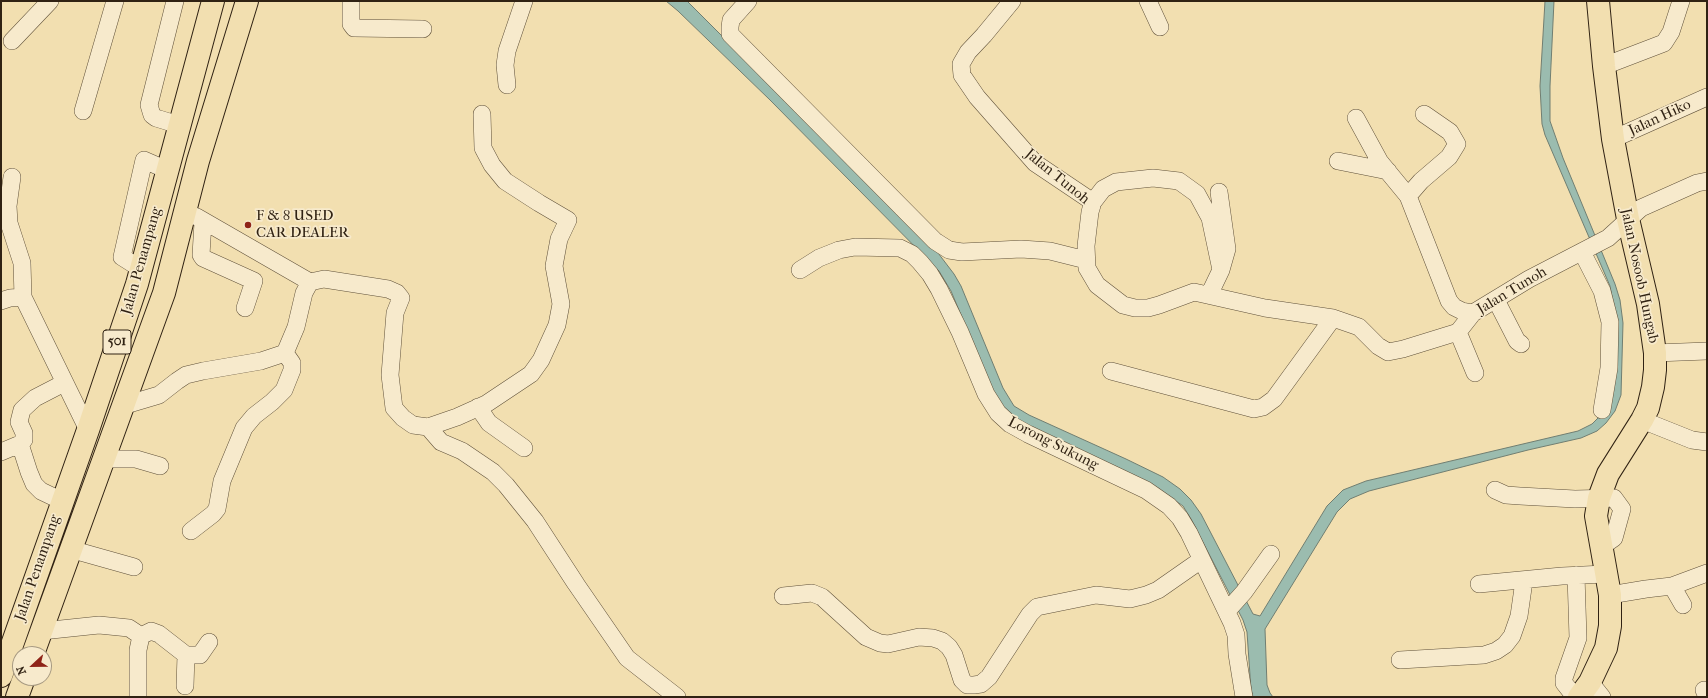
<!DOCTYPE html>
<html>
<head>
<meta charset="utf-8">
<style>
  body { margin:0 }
  #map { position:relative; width:1708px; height:698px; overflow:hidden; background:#f2dfb0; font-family:"IM FELL French Canon",serif }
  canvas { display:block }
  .frame { position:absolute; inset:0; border:2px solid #302213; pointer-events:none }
  .north { position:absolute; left:12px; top:646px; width:40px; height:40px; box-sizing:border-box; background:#f7eacc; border:1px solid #a79a82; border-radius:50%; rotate:248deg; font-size:11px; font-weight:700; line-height:16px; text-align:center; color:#302213 }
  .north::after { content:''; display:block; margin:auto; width:14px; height:18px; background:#8f2418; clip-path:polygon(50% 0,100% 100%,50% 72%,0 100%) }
</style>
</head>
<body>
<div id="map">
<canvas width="1708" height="698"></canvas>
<div class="frame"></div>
<div class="north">N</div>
</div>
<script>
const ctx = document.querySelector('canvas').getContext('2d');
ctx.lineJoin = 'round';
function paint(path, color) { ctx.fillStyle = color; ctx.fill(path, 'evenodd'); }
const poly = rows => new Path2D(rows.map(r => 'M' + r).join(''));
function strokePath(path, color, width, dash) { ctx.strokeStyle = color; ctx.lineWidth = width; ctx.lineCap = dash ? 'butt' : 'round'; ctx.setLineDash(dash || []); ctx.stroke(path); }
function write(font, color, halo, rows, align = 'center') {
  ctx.font = font + ' "IM FELL French Canon",serif'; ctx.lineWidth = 3.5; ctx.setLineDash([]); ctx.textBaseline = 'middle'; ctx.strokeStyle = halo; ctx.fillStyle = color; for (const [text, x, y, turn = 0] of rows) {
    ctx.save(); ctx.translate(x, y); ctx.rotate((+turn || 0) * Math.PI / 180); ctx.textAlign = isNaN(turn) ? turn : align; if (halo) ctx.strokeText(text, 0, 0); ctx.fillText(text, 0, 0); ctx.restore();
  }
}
const water = poly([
  [666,1,687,1,935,249,954,274,961,286,1003,388,1014,406,1029,415,1126,459,1163,477,1180,489,1191,500,1201,514,1253,614,1260,616,1327,506,1343,490,1366,481,1578,431,1592,424,1600,416,1613,303,1610,286,1545,135,1542,124,1540,86,1545,1,1554,1,1550,86,1550,121,1563,158,1615,284,1620,300,1623,323,1621,395,1615,411,1606,423,1597,431,1581,438,1528,450,1369,491,1350,499,1337,512,1265,629,1267,685,1270,693,1273,697,1253,697,1251,690,1247,632,1243,620,1191,519,1183,506,1158,488,1121,469,1026,425,1006,413,993,392,951,291,939,271,770,100,678,11,666,1]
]);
const minor = poly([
  [175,1,149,105,152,115,156,118,179,125],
  [351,1,351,24,354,28,423,29],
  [748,1,731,20,730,27,730,34,935,241,949,250,962,252,1021,249,1050,251,1086,260],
  [1012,1,984,35,968,52,961,64,962,75,977,97,1035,163,1093,202,1090,212,1086,246,1087,268,1097,285,1123,305,1135,308,1148,308,1159,305,1194,292,1265,308,1333,318,1359,327,1378,346,1388,352,1403,349,1458,332,1473,313,1529,279,1608,238,1641,208,1697,183,1707,181],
  [1148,1,1160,27],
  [12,41,50,1],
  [1604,66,1664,43,1671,32,1681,1],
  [507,85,505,65,507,51,524,1],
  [83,111,115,1],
  [1356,118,1380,162,1408,196,1449,301,1454,307,1462,311,1473,313],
  [1613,139,1707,97],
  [1338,161,1388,171],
  [12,177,8,206,9,223,22,263,23,297,88,430],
  [1408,196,1421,181,1449,157,1457,144,1450,132,1424,114],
  [1093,202,1103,189,1116,182,1153,178,1179,181,1197,194,1210,218,1221,270],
  [185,212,197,217,310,282],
  [203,222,201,255,203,258,254,281,245,308],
  [1582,252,1602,291,1610,322,1609,368,1602,410],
  [141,269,122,257,144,160,167,170],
  [800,270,819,258,839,250,855,247,900,248,912,254,920,262,930,274,939,289,960,332,986,394,998,413,1010,424,1028,434,1146,490,1169,506,1180,518,1189,533,1232,623,1236,635,1237,654,1244,697],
  [1209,295,1221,270,1227,249,1219,192],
  [1496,300,1517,341,1521,344],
  [1,301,10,298,23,297],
  [1458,332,1475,373],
  [1655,353,1707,351],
  [1111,371,1254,409,1263,407,1274,399,1333,318],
  [122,406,159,395,177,381,186,375,203,371,261,361,285,353,296,327,304,293,310,282,324,279,388,289,397,293,401,298,395,313,390,375,394,408,403,418,413,425,428,427,441,442,462,451,493,472,506,485,535,521,576,584,627,658,677,697],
  [478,407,489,423,524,448],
  [1642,420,1692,440,1707,442],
  [428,427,457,417,486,404,531,374,541,360,557,325,561,304,554,266,559,239,568,220,539,203,505,181,492,165,483,148,482,114],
  [1,452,20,444],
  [104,459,136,459,160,466],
  [1495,490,1506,495,1520,496,1575,499,1614,498,1622,509,1614,538,1601,547],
  [62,501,41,491,34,484,29,472,20,444,24,440,24,433,19,422,22,410,35,398,64,383],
  [191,531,213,514,217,509,222,481,244,428,254,416,272,402,284,390,292,370,292,363,285,353],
  [70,549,134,567],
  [1479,584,1562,576,1605,574],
  [1672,586,1683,605],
  [1610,595,1646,589,1672,586,1707,573],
  [783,596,812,593,822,597,866,637,880,643,888,644,919,637,933,638,942,641,949,647,954,655,962,680,967,685,974,685,981,684,989,677,1030,614,1037,607,1096,595,1130,599,1146,595,1158,590,1201,560],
  [1227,611,1244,592,1271,554],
  [42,631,99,625,129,628,141,636,138,650,138,697],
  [141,636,151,631,159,634,186,655,200,655,209,642],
  [1400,660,1484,655,1496,651,1505,645,1512,636,1519,616,1524,581],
  [1590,682,1602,697],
  [185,686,186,655],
  [1704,690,1707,697],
  [1575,697,1564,683,1564,678,1578,638,1576,575]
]);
const major = poly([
  [33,654,164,293,198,161,247,1],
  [1,676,88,430,137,284,213,1],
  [17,697,24,678],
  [1579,697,1590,682,1606,648,1610,626,1610,595,1596,516,1599,498,1608,474,1642,420,1648,408,1653,387,1655,370,1655,353,1648,304,1628,219,1613,139,1604,66,1598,1]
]);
const markers = [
  [248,225,4,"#8f2418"]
];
const shields = [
  [117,342,28]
];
const shieldNames = [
  ["501",117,342]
];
const streetNames = [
  ["Jalan Hiko",1660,118,-25],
  ["Jalan Tunoh",1057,177,39],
  ["Jalan Penampang",142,261,-74],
  ["Jalan Nosoob Hungab",1639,276,78],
  ["Jalan Tunoh",1512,291,-31],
  ["Lorong Sukung",1053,444,27],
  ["Jalan Penampang",38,568,-71]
];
const poiNames = [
  ["F & 8 USED",256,216],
  ["CAR DEALER",256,233]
];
paint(water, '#9bbcaf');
strokePath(water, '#707e71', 1);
strokePath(minor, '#60513a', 18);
strokePath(major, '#302213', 24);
strokePath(minor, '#f7eacc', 17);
strokePath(major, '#f2dfb0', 22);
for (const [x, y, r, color] of markers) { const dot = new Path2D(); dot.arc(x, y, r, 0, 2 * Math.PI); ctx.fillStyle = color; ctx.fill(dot); strokePath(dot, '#f7eacc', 1.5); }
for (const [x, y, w] of shields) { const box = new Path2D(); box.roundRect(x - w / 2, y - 12, w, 24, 3); ctx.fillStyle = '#f7eacc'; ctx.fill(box); strokePath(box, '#302213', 1); }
write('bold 14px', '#302213', null, shieldNames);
write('15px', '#302213', '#f7eacc', streetNames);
write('15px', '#302213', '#f7eacc', poiNames, 'left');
</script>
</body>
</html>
